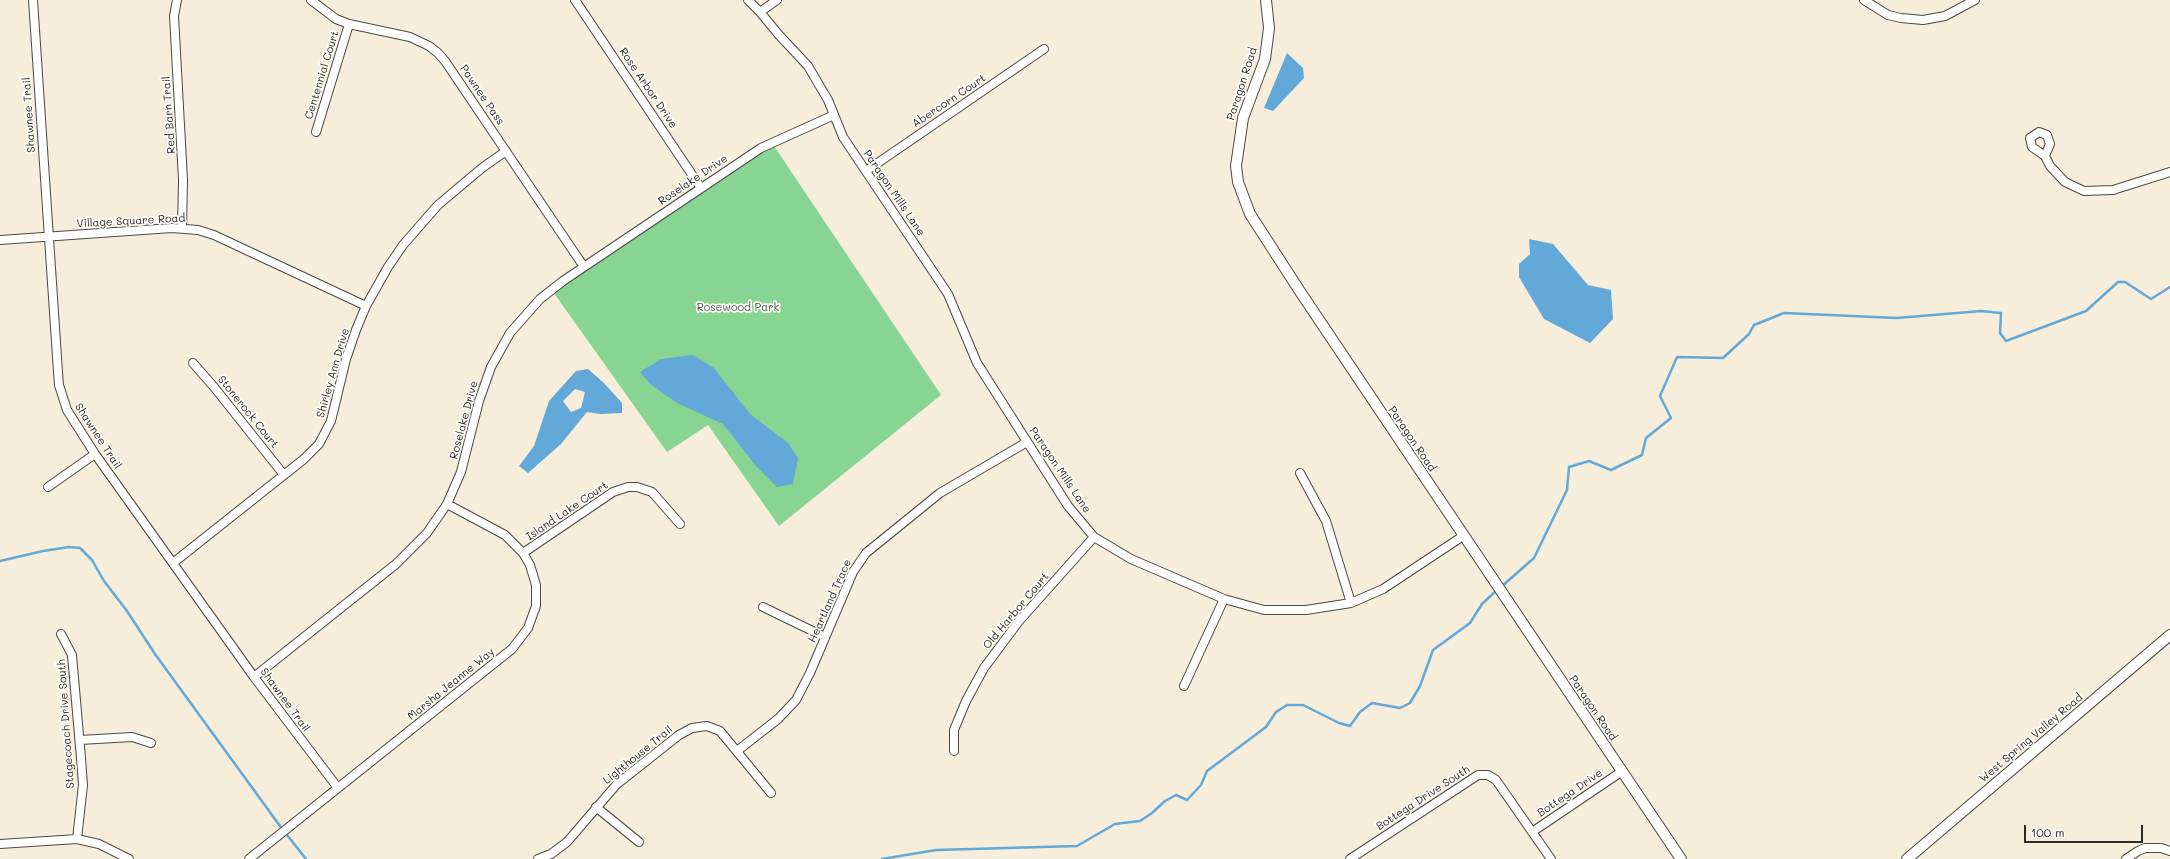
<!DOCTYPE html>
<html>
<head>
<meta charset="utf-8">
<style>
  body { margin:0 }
  #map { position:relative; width:2170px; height:859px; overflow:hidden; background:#f7eddb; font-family:Mali,sans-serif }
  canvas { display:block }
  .scale { position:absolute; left:2024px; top:825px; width:119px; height:18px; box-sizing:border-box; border:2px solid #2b2b2b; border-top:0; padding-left:5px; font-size:12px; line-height:14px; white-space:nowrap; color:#2b2b2b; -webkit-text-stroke:3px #fdfcf7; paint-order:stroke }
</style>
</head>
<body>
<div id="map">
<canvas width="2170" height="859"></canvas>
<div class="scale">100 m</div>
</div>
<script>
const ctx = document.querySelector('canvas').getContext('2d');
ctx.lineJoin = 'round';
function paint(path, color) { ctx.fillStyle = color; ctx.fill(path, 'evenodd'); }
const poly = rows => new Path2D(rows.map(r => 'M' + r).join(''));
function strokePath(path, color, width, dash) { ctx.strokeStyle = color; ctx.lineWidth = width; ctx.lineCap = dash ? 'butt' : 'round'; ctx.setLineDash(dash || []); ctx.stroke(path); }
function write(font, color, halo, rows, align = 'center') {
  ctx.font = font + ' Mali,sans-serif'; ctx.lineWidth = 3.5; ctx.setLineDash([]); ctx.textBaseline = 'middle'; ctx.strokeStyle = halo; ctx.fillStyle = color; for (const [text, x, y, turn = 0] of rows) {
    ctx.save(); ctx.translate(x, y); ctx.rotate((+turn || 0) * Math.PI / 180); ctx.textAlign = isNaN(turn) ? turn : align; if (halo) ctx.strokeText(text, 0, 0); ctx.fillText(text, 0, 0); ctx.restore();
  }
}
const green = poly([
  [772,143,941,395,779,526,708,425,667,452,551,289]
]);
const water = poly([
  [1287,53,1303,68,1304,78,1273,111,1264,108],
  [1529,239,1553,244,1588,285,1611,290,1613,319,1590,343,1544,319,1519,277,1519,264,1530,254],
  [693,355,714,368,750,414,788,443,798,458,793,484,777,487,756,466,723,424,677,403,650,384,640,372,661,359],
  [588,369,604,383,622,403,622,413,600,414,587,412,561,444,528,473,519,466,534,446,549,401,576,371],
  [575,389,585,392,581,408,571,412,563,401]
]);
const stream = poly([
  [0,561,43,551,69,547,80,548,92,560,104,581,127,611,155,654,280,826,306,859],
  [1501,587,1534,558,1567,490,1569,467,1589,461,1611,470,1642,455,1646,438,1671,418,1660,396,1677,357,1723,358,1749,334,1754,325,1784,313,1897,318,1981,311,2001,313,2000,333,2006,341,2086,311,2118,282,2125,282,2151,299,2170,287],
  [882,859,936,850,1077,846,1115,824,1140,821,1152,813,1165,801,1176,795,1187,800,1201,785,1207,771,1266,727,1276,712,1287,705,1303,705,1339,723,1350,726,1360,712,1372,703,1400,708,1410,703,1420,686,1433,650,1470,623,1482,604,1497,590]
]);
const minor = poly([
  [33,0,58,372,59,385,67,410,95,454,254,677,338,788],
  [177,0,174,16,183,180,182,228],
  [311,0,336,19,349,24,410,37,429,46,438,53,445,61,584,267],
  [575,0,701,188],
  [748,0,760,12,777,0],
  [1864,0,1888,15,1901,18,1923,20,1945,16,1975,0],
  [760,12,779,35,808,66,828,100,843,137,948,294,977,363,1068,506,1094,537,1131,559,1224,599,1264,610,1306,610,1351,603,1383,589,1463,536],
  [316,132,349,24],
  [2045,156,2050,144,2047,135,2039,132,2030,138,2032,147,2045,156,2050,166,2065,182,2084,191,2113,190,2170,172],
  [866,171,1044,49],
  [0,240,172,228,198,230,214,235,366,306],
  [193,363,214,387,284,475],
  [1300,473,1326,521,1351,603],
  [48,487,95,454],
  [523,553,613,492,628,487,637,487,652,492,680,524],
  [173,563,304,459,319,444,331,421,346,359,356,330,366,306,388,267,403,245,438,205,482,168,506,151],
  [763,607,825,637],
  [61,634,72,655,81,758,83,785,77,839],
  [254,677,396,564,427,533,447,504,461,472,479,401,491,367,510,333,540,299,563,281,761,148,834,115],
  [1184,686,1224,599],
  [80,740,132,737,151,743],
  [737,751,778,719,796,700,810,673,853,572,866,553,940,493,1027,442],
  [954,751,954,730,966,701,984,668,1019,621,1094,537],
  [596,807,639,842],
  [1532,832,1621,772],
  [0,844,77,839,99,844,129,859],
  [249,859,512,649,528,628,536,606,536,585,530,565,523,553,505,535,447,504],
  [538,859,551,854,567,842,617,784,679,735,692,728,707,726,720,731,771,793],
  [1350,859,1478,775,1488,775,1496,780,1551,859],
  [2126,859,2138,851,2145,848,2161,848,2170,851]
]);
const tertiary = poly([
  [1266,0,1269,28,1265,59,1243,118,1236,166,1238,182,1250,214,1301,293,1681,859],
  [1907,859,2170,635]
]);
const streetNames = [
  ["Centennial Court",322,75,-73],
  ["Paragon Road",1242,84,-72],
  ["Rose Arbor Drive",648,88,56],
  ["Pawnee Pass",482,95,56],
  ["Abercorn Court",949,101,-34],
  ["Shawnee Trail",29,115,-94],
  ["Red Barn Trail",169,115,-94],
  ["Roselake Drive",693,180,-34],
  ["Paragon Mills Lane",894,193,56],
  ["Village Square Road",131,221,-3],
  ["Shirley Ann Drive",333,373,-74],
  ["Stonerock Court",248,412,51],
  ["Roselake Drive",464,420,-75],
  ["Shawnee Trail",98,436,57],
  ["Paragon Road",1412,439,56],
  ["Paragon Mills Lane",1060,470,56],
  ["Island Lake Court",567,511,-34],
  ["Heartland Trace",830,601,-66],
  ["Old Harbor Court",1016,611,-50],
  ["Marsha Jeanne Way",451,684,-39],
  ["Shawnee Trail",285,700,54],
  ["Paragon Road",1593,708,56],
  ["Stagecoach Drive South",66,724,-94],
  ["West Spring Valley Road",2031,738,-40],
  ["Lighthouse Trail",638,755,-39],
  ["Bottega Drive",1570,793,-34],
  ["Bottega Drive South",1423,798,-33]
];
const parkNames = [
  ["Rosewood Park",738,308]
];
paint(green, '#88d493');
paint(water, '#62a8d8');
strokePath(stream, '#62a8d8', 2.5);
strokePath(minor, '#4a4845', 10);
strokePath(tertiary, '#4a4845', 12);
strokePath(minor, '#fff', 8);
strokePath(tertiary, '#fff', 10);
write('11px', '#2b2b2b', '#fdfcf7', streetNames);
write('11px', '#475e4a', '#fdfcf7', parkNames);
</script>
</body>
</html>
